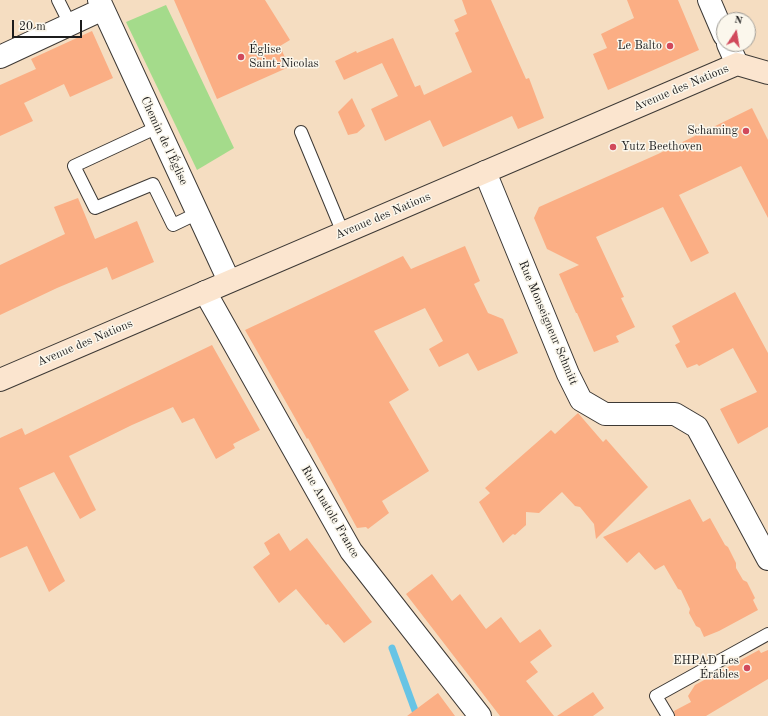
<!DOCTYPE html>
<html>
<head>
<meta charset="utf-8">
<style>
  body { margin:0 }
  #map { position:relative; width:768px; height:716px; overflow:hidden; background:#f5ddc1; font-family:"Old Standard TT",serif }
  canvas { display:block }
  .north { position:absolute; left:716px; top:12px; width:40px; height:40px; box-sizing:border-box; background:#fbf7ec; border:1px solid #a29f99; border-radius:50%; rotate:12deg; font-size:11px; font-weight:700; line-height:16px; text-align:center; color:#1c1c1c }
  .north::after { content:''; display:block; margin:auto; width:14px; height:18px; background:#d1495b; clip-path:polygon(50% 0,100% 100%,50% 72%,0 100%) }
  .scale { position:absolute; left:12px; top:20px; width:70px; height:18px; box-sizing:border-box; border:2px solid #1c1c1c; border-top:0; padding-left:5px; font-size:12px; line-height:14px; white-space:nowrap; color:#1c1c1c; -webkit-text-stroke:3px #fbf7ec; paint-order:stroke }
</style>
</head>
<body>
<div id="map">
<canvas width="768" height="716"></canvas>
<div class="north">N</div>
<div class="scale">20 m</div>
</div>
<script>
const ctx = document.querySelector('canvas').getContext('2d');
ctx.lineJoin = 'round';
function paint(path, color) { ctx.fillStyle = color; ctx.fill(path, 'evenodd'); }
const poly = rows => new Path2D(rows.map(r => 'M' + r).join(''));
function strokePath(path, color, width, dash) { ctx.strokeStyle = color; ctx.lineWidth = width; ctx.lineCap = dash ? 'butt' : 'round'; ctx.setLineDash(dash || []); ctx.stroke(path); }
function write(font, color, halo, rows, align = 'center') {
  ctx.font = font + ' "Old Standard TT",serif'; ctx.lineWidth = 3; ctx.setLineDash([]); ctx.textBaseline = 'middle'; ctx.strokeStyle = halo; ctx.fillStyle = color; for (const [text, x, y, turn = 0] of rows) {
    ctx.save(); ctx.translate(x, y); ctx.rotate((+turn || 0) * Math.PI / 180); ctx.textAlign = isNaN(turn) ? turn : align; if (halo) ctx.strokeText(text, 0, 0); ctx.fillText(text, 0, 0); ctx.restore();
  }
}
const green = poly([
  [166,5,234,148,197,170,126,22]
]);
const stream = poly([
  [392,648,417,716]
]);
const building = poly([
  [174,0,265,0,290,40,280,46,289,67,217,99],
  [462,0,491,0,526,79,529,78,544,118,518,129,512,116,443,147,430,120,385,141,371,109,398,96,382,63,344,80,335,61,356,51,357,53,393,38,415,87,420,85,424,95,472,72,455,33,459,31,454,20,467,14],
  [627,0,678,0,699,50,608,90,593,54,607,48,601,34,634,18],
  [92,31,113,78,70,97,64,84,24,103,33,121,0,136,0,85,36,69,31,59],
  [352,98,365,126,357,133,348,135,338,112],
  [752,108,768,140,768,218,741,166,679,195,709,253,691,262,663,207,596,237,624,297,621,298,635,327,616,336,619,342,594,352,577,313,576,313,559,274,579,265,547,249,534,218,539,207,658,154],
  [78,198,95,239,137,221,154,262,112,280,107,267,57,288,0,315,0,265,65,234,54,207],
  [465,246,480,281,474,284,488,313,503,319,518,353,478,371,468,353,439,367,429,349,443,341,425,308,374,331,409,390,389,402,429,471,382,501,389,513,368,529,366,527,357,528,308,438,307,439,245,330,403,256,411,269],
  [735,292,768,353,768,427,738,444,720,409,757,392,733,348,699,366,697,364,687,368,675,345,680,342,672,326],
  [212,345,260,430,233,444,235,448,216,459,194,418,182,423,173,407,132,425,69,456,96,510,80,519,54,472,19,488,65,581,49,592,27,546,0,558,0,438,22,428,25,435],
  [578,413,603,442,606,439,648,487,596,539,594,524,580,507,575,506,562,492,539,513,526,512,526,525,515,535,513,534,503,543,479,502,490,493,485,488,551,430,555,434],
  [690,499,703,522,710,518,725,545,728,547,736,563,736,568,743,580,747,582,755,598,753,600,758,610,719,631,704,637,700,628,696,626,689,613,690,609,681,590,678,589,664,565,655,570,639,552,627,563,603,537],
  [279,533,290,551,307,538,372,622,344,643,328,624,326,625,296,589,279,603,253,567,270,554,264,543],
  [432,574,452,601,460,594,486,629,501,617,520,643,540,629,552,646,530,662,538,672,526,681,554,716,500,716,406,594],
  [759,650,761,653,768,650,768,679,706,716,675,716,674,711,691,702,688,696,695,685],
  [593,692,604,708,593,716,557,716],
  [438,693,455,716,407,716]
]);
const service = poly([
  [58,0,70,24],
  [158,127,74,166,95,208,153,184,173,225,198,213],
  [301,132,343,233],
  [668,716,656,696,768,634]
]);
const minor = poly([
  [99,0,229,281],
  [709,0,724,35],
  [728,44,737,64],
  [0,57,103,9],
  [485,172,568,374,581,400,605,414,675,414,697,427,768,559],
  [205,292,351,551,480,716]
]);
const secondary = poly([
  [0,380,737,64,768,73]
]);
const markers = [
  [670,46,4,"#d1495b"],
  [241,57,4,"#d1495b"],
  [746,131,4,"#d1495b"],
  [613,147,4,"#d1495b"],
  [747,668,4,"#d1495b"]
];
const poiNames = [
  ["Le Balto",662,46],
  ["Église",249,50,"left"],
  ["Saint-Nicolas",249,64,"left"],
  ["Schaming",738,131],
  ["Yutz Beethoven",621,147,"left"],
  ["EHPAD Les",739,661],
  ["Érables",739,675]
];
const streetNames = [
  ["Avenue des Nations",681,88,-23],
  ["Chemin de l'Église",164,141,65],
  ["Avenue des Nations",383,216,-23],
  ["Rue Monseigneur Schmitt",548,323,67],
  ["Avenue des Nations",85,343,-23],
  ["Rue Anatole France",330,512,60]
];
paint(green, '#a4db8b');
strokePath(stream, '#67c4e5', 7);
paint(building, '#fbae84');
strokePath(service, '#3d3935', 14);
strokePath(minor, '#3d3935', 24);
strokePath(secondary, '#3d3935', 24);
strokePath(service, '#fff', 12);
strokePath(minor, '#fff', 22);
strokePath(secondary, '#fbe5cf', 22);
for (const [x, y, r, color] of markers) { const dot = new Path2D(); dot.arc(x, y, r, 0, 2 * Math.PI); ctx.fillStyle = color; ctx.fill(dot); strokePath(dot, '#fbf7ec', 1.5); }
write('12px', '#1c1c1c', '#fbf7ec', poiNames, 'right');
write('12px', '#1c1c1c', '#fbf7ec', streetNames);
</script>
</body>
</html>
